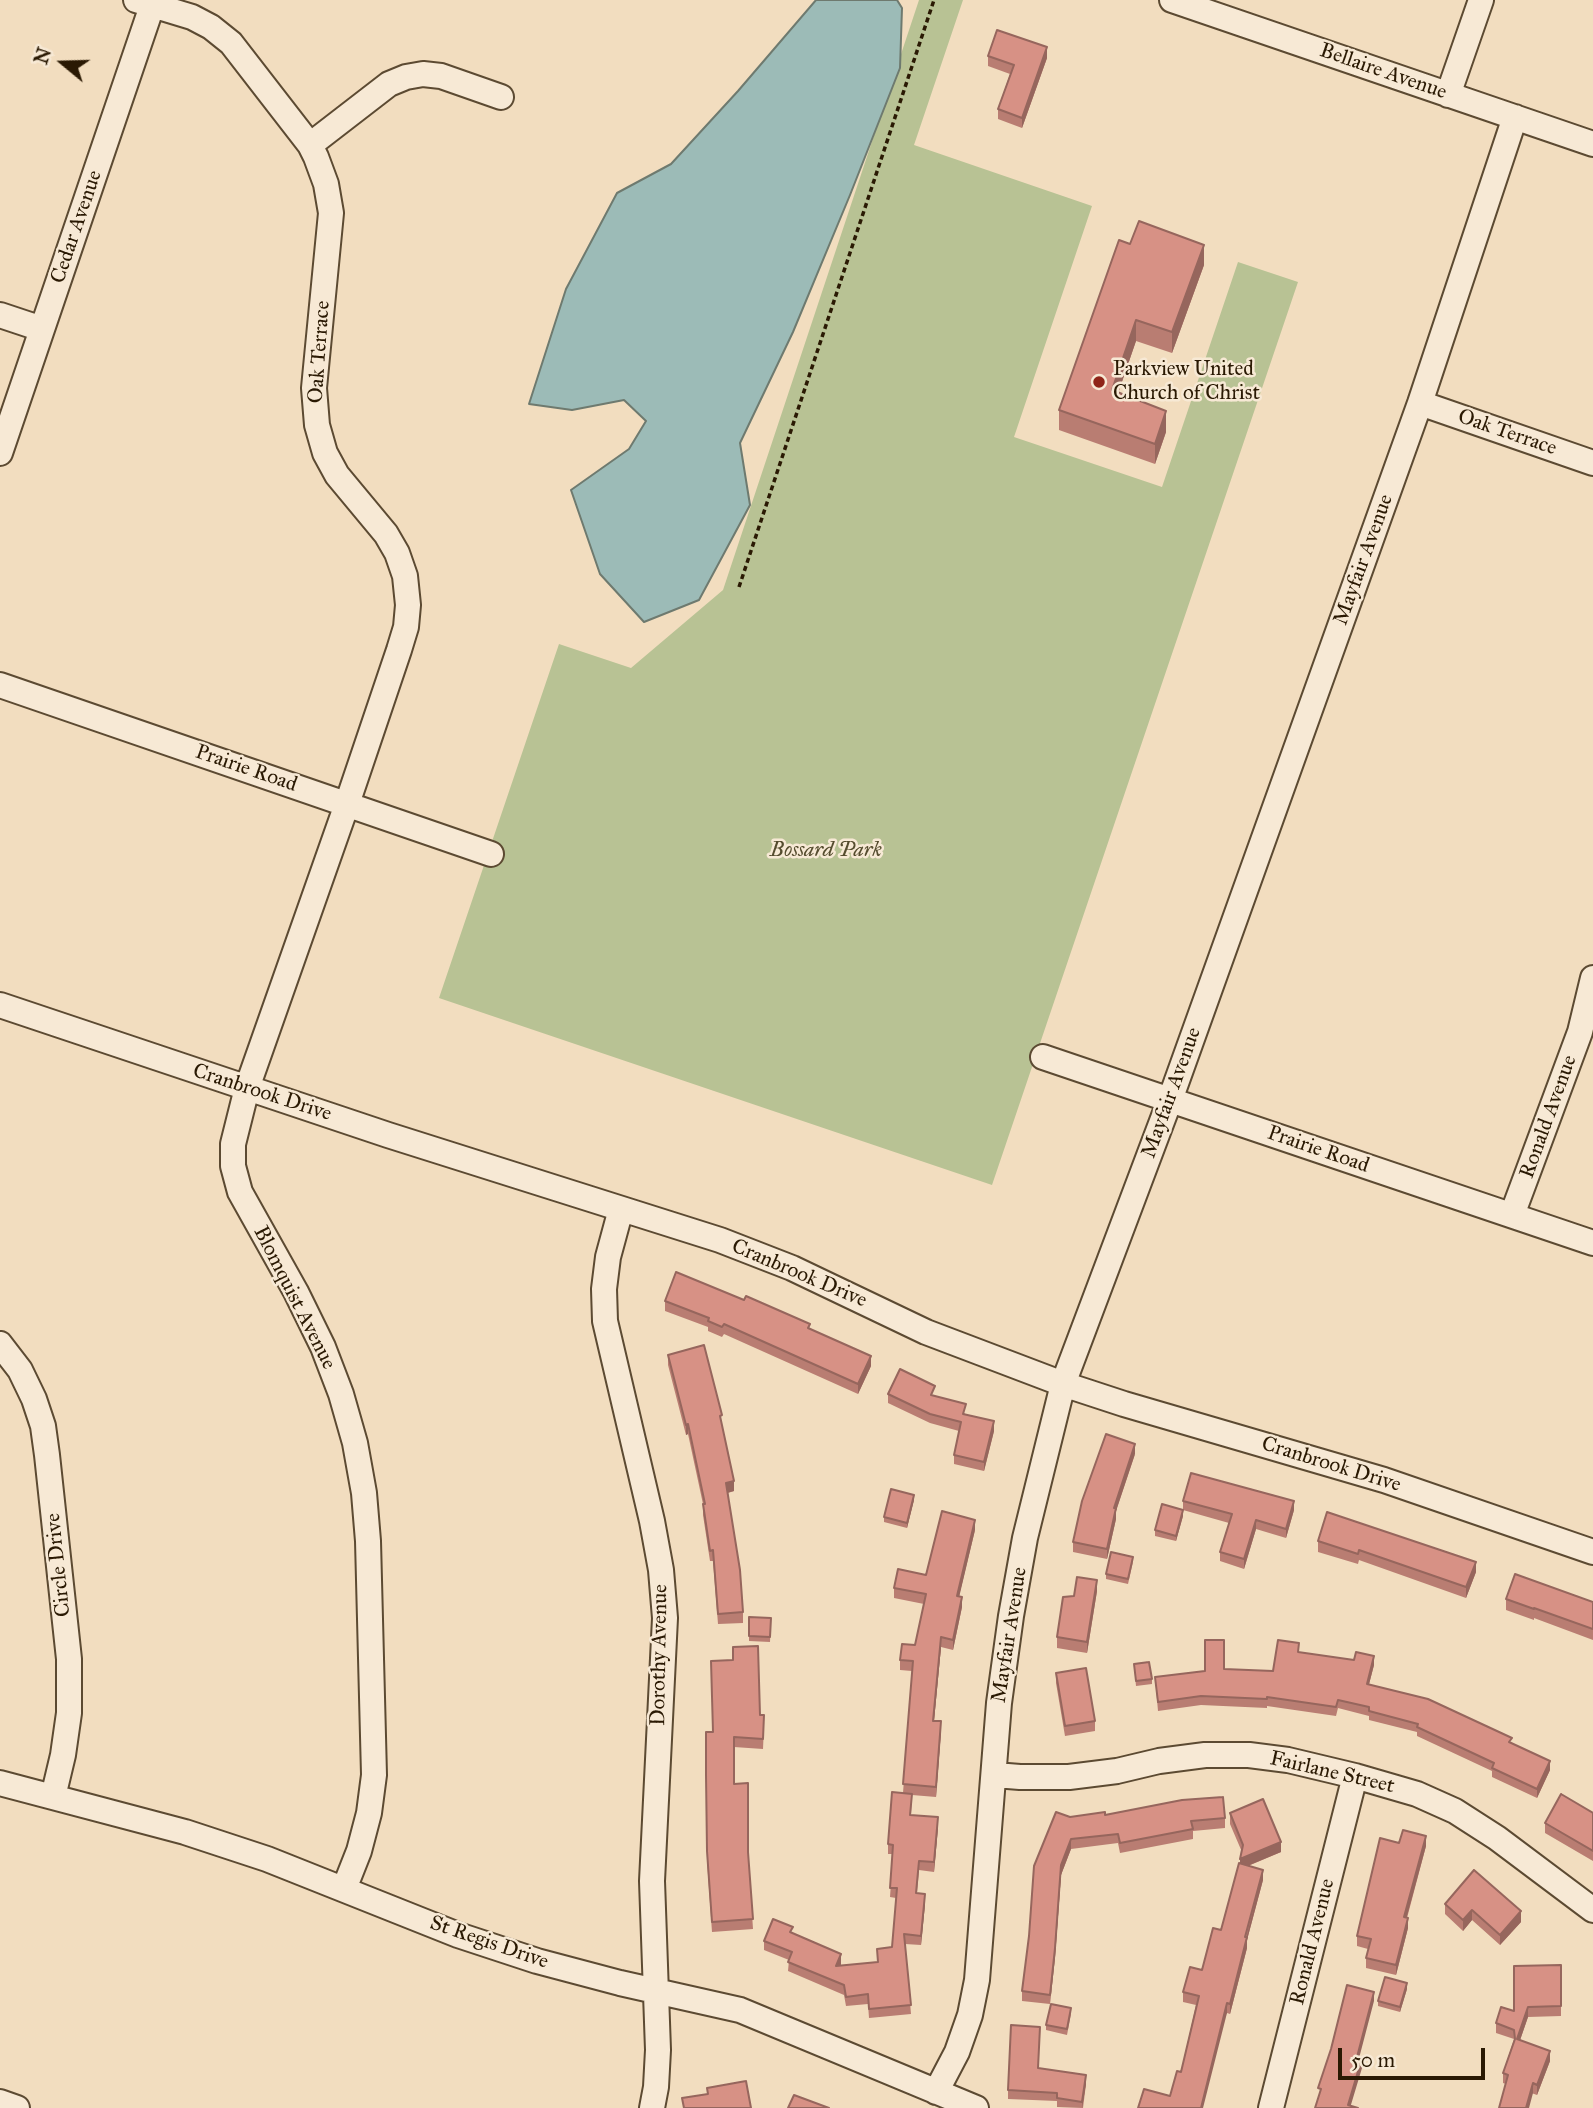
<!DOCTYPE html>
<html>
<head>
<meta charset="utf-8">
<style>
  body { margin:0 }
  #map { position:relative; width:1593px; height:2108px; overflow:hidden; background:#f2ddbf; font-family:"IM FELL Great Primer",serif }
  canvas { display:block }
  .north { position:absolute; left:28px; top:28px; width:70px; height:70px; -webkit-text-stroke:5px #f7e9d5; paint-order:stroke; rotate:289deg; font-size:19px; font-weight:700; line-height:28px; text-align:center; color:#2a1903 }
  .north::after { content:''; display:block; margin:auto; width:24px; height:32px; background:#2a1903; clip-path:polygon(50% 0,100% 100%,50% 72%,0 100%) }
  .scale { position:absolute; left:1338px; top:2048px; width:147px; height:32px; box-sizing:border-box; border:4px solid #2a1903; border-top:0; padding-left:9px; font-size:21px; line-height:24px; white-space:nowrap; color:#2a1903; -webkit-text-stroke:5px #f7e9d5; paint-order:stroke }
</style>
</head>
<body>
<div id="map">
<canvas width="1593" height="2108"></canvas>
<div class="north">N</div>
<div class="scale">50 m</div>
</div>
<script>
const ctx = document.querySelector('canvas').getContext('2d');
ctx.lineJoin = 'round';
function paint(path, color) { ctx.fillStyle = color; ctx.fill(path, 'evenodd'); }
const poly = rows => new Path2D(rows.map(r => 'M' + r).join(''));
function strokePath(path, color, width, dash) { ctx.strokeStyle = color; ctx.lineWidth = width; ctx.lineCap = dash ? 'butt' : 'round'; ctx.setLineDash(dash || []); ctx.stroke(path); }
function write(font, color, halo, rows, align = 'center') {
  ctx.font = font + ' "IM FELL Great Primer",serif'; ctx.lineWidth = 5; ctx.setLineDash([]); ctx.textBaseline = 'middle'; ctx.strokeStyle = halo; ctx.fillStyle = color; for (const [text, x, y, turn = 0] of rows) {
    ctx.save(); ctx.translate(x, y); ctx.rotate((+turn || 0) * Math.PI / 180); ctx.textAlign = isNaN(turn) ? turn : align; if (halo) ctx.strokeText(text, 0, 0); ctx.fillText(text, 0, 0); ctx.restore();
  }
}
const green = poly([
  [919,0,963,0,914,145,1092,206,1014,437,1162,487,1238,262,1298,282,992,1185,439,998,559,644,631,668,723,590]
]);
const water = poly([
  [816,0,897,0,902,8,900,68,850,195,793,332,740,443,750,505,699,600,644,622,600,574,571,490,629,449,646,421,624,400,572,410,529,404,566,289,617,193,671,164,738,91,816,0]
]);
const path = poly([
  [739,587,934,0]
]);
const minor = poly([
  [136,0,192,17,211,27,231,43,310,145,316,157,326,184,331,213,314,388,317,425,325,453,337,475,386,534,397,553,405,576,408,605,406,627,399,650,347,804,247,1088,233,1144,233,1166,240,1192,296,1292,323,1347,341,1394,355,1443,364,1493,368,1541,374,1775,369,1813,359,1851,344,1889],
  [1172,0,1593,144],
  [1448,95,1481,0],
  [310,145,389,84,406,77,423,74,441,76,501,97],
  [0,315,42,329],
  [1420,403,1593,463],
  [0,453,154,0],
  [0,685,491,854],
  [0,1005,388,1135,720,1240,792,1268,926,1332,1063,1384,1124,1404,1384,1480,1593,1552],
  [1043,1057,1593,1243],
  [621,1209,608,1257,604,1289,605,1321,652,1521,661,1570,665,1618,652,1881,658,2050,656,2087,652,2108],
  [1512,1215,1580,1032,1593,978],
  [0,1344,20,1370,34,1399,43,1426,47,1455,69,1659,69,1713,63,1755,53,1797],
  [995,1775,1020,1777,1069,1777,1117,1771,1159,1761,1205,1755,1249,1755,1288,1760,1355,1776,1417,1794,1455,1811,1497,1838,1593,1910],
  [0,1783,185,1832,267,1859,458,1935,537,1961,620,1983,740,2010,976,2108],
  [936,2092,957,2052,970,2015,977,1980,999,1703,1011,1616,1025,1538,1063,1384,1170,1100,1420,403,1515,117],
  [0,2102,17,2108],
  [1271,2108,1355,1776]
]);
const wall = poly([
  [988,56,1047,58,1022,128,998,119,998,109,1010,74,988,66],
  [1130,244,1204,265,1172,353,1136,341,1118,393,1166,432,1155,464,1059,430,1059,410],
  [665,1301,810,1328,871,1366,858,1394,724,1334,722,1337,708,1331,708,1327,665,1311],
  [668,1355,722,1425,734,1491,728,1493,743,1612,743,1623,718,1624,713,1561,710,1561,703,1515,703,1504,688,1434,686,1435,668,1365],
  [888,1394,935,1396,994,1431,984,1471,954,1464,954,1455,959,1431,930,1423,888,1403],
  [1135,1454,1116,1511,1116,1519,1107,1559,1073,1552,1073,1542],
  [914,1500,907,1528,884,1522,884,1517],
  [1183,1501,1294,1510,1286,1538,1256,1529,1244,1569,1220,1561,1220,1552,1229,1523,1183,1510],
  [1183,1516,1176,1541,1155,1536,1155,1530],
  [975,1530,959,1596,962,1607,953,1650,941,1647,934,1721,941,1731,936,1797,912,1795,911,1815,938,1827,934,1872,919,1870,917,1893,925,1904,921,1945,905,1944,911,2014,869,2018,868,2004,846,2006,844,1995,788,1971,789,1960,764,1950,764,1941,793,1933,841,1964,841,1966,877,1962,877,1949,892,1947,896,1898,890,1897,893,1854,888,1854,888,1844,903,1793,912,1671,900,1670,900,1660,915,1645,924,1604,894,1598,894,1588,926,1575],
  [1318,1541,1476,1572,1466,1598,1359,1560,1358,1564,1318,1552],
  [1133,1562,1128,1584,1106,1579,1106,1574],
  [1097,1591,1087,1653,1057,1648,1057,1637,1074,1596],
  [1506,1599,1593,1602,1593,1640,1534,1618,1534,1620,1506,1610],
  [749,1617,771,1618,770,1642,749,1641],
  [1299,1652,1374,1665,1369,1684,1512,1743,1550,1770,1537,1798,1492,1777,1492,1771,1417,1736,1417,1732,1369,1720,1369,1716,1338,1708,1336,1716,1267,1706,1267,1708,1201,1705,1158,1711,1155,1677,1224,1669,1273,1671],
  [1134,1664,1152,1679,1152,1684,1136,1686],
  [1056,1673,1095,1721,1095,1731,1065,1736,1056,1683],
  [760,1715,764,1726,763,1749,734,1747,734,1784,748,1852,753,1929,712,1932,707,1861,706,1732,712,1732],
  [1230,1813,1281,1852,1248,1866,1263,1880,1247,1940,1247,1948,1230,2014,1227,2013,1170,2096,1181,2072,1196,2005,1183,2002,1183,1992,1202,1970,1221,1930,1240,1864,1242,1852,1230,1824],
  [1593,1813,1593,1861,1545,1833,1545,1823],
  [1105,1815,1225,1818,1225,1828,1193,1831,1193,1839,1120,1853,1118,1843,1071,1849,1061,1875,1055,1958,1050,2004,1022,2001,1022,1991,1070,1817],
  [1399,1843,1426,1846,1407,1918,1408,1928,1396,1975,1366,1968,1366,1958,1368,1949,1357,1946,1357,1936],
  [1445,1904,1521,1922,1500,1945,1472,1920,1463,1931,1445,1914],
  [1561,1965,1561,2016,1528,2017,1520,2040,1550,2061,1537,2095,1503,2083,1503,2073,1514,2039,1496,2033,1496,2023,1514,2011],
  [1407,1989,1400,2012,1378,2006,1378,2001],
  [1071,2014,1067,2035,1046,2030,1046,2025],
  [1039,2068,1086,2084,1083,2108,1057,2107,1057,2101,1008,2099,1008,2090]
]);
const shadedWall = poly([
  [1047,47,1047,58,1022,128,1022,118],
  [1204,245,1204,265,1172,353,1172,332],
  [1136,320,1136,341,1112,411,1112,390],
  [1166,411,1166,432,1155,464,1155,444],
  [871,1356,871,1366,858,1394,858,1384],
  [994,1421,994,1431,984,1471,984,1462],
  [688,1424,688,1434,686,1435,686,1425],
  [1135,1444,1135,1454,1116,1511,1116,1519,1107,1559,1107,1549,1114,1508],
  [734,1481,734,1491,726,1493,726,1483],
  [914,1495,914,1500,907,1528,907,1523],
  [1294,1501,1294,1510,1286,1538,1286,1529],
  [1183,1510,1183,1516,1176,1541,1176,1536],
  [975,1520,975,1530,957,1606,957,1596],
  [1256,1520,1256,1529,1244,1569,1244,1559],
  [1476,1562,1476,1572,1466,1598,1466,1587],
  [1097,1580,1097,1591,1087,1653,1087,1642],
  [962,1597,962,1607,953,1650,953,1640],
  [941,1637,941,1647,933,1731,933,1721],
  [1374,1656,1374,1665,1367,1692,1367,1684],
  [941,1721,941,1731,936,1797,936,1787],
  [1550,1761,1550,1770,1537,1798,1537,1789],
  [938,1817,938,1827,934,1872,934,1862],
  [1426,1836,1426,1846,1404,1927,1404,1917],
  [1071,1839,1071,1849,1061,1875,1055,1958,1050,2004,1061,1865],
  [1281,1842,1281,1852,1240,1869,1240,1859],
  [1263,1870,1263,1880,1247,1940,1247,1948,1230,2014,1230,2004],
  [925,1894,925,1904,921,1945,921,1936],
  [1472,1910,1472,1920,1463,1931,1463,1920],
  [1521,1911,1521,1922,1500,1945,1500,1935],
  [1408,1918,1408,1928,1396,1975,1396,1965],
  [841,1954,841,1964,836,1976,836,1966],
  [1407,1983,1407,1989,1400,2012,1400,2007],
  [1374,1992,1374,2001,1357,2066,1357,2057],
  [1227,2003,1227,2013,1203,2108,1201,2108],
  [1528,2007,1528,2017,1517,2049,1517,2039],
  [1550,2051,1550,2061,1537,2095,1537,2085],
  [1362,2058,1362,2068,1350,2108,1348,2105],
  [1086,2075,1086,2084,1082,2108,1082,2102],
  [1533,2083,1533,2093,1529,2108,1526,2108]
]);
const building = poly([
  [997,30,1047,47,1022,118,998,109,1014,65,988,56,997,30],
  [1139,221,1204,245,1172,332,1136,320,1112,390,1166,411,1155,444,1059,410,1119,240,1130,244,1139,221],
  [676,1272,744,1300,746,1296,810,1324,808,1328,871,1356,858,1384,724,1324,722,1327,708,1321,709,1318,665,1301,676,1272],
  [704,1345,722,1415,720,1416,734,1481,726,1483,740,1570,743,1612,718,1614,713,1550,710,1551,703,1504,705,1504,688,1424,686,1425,668,1355,704,1345],
  [900,1369,935,1386,931,1395,966,1404,963,1414,994,1421,984,1462,954,1455,961,1422,930,1414,888,1394,900,1369],
  [1106,1434,1135,1444,1114,1508,1116,1508,1107,1549,1073,1542,1082,1501,1106,1434],
  [1191,1473,1294,1501,1286,1529,1256,1520,1244,1559,1220,1552,1232,1514,1183,1501,1191,1473],
  [891,1489,914,1495,907,1523,884,1517,891,1489],
  [1162,1504,1183,1510,1176,1536,1155,1530,1162,1504],
  [942,1511,975,1520,957,1596,962,1597,953,1640,941,1637,933,1721,941,1721,936,1787,903,1784,913,1661,900,1660,902,1644,915,1645,926,1594,894,1588,898,1569,926,1575,942,1511],
  [1327,1512,1476,1562,1466,1587,1359,1550,1358,1554,1318,1541,1327,1512],
  [1111,1552,1133,1557,1128,1579,1106,1574,1111,1552],
  [1515,1574,1593,1602,1593,1629,1534,1608,1534,1609,1506,1599,1515,1574],
  [1077,1577,1097,1580,1087,1642,1057,1637,1063,1597,1074,1596,1077,1577],
  [749,1617,771,1618,770,1637,749,1636,749,1617],
  [1205,1640,1224,1640,1224,1669,1273,1671,1278,1640,1299,1643,1298,1652,1354,1660,1356,1652,1374,1656,1367,1684,1428,1699,1512,1738,1509,1742,1550,1761,1537,1789,1492,1768,1494,1763,1417,1727,1418,1724,1369,1711,1369,1707,1338,1700,1336,1707,1267,1697,1267,1699,1201,1696,1158,1702,1155,1677,1205,1671,1205,1640],
  [758,1646,760,1715,764,1715,763,1739,734,1737,734,1784,748,1783,748,1852,753,1919,712,1922,707,1851,706,1775,706,1732,713,1732,711,1661,733,1660,733,1647,758,1646],
  [1149,1662,1152,1679,1136,1681,1134,1664,1149,1662],
  [1086,1668,1095,1721,1065,1726,1056,1673,1086,1668],
  [892,1792,912,1794,910,1815,938,1817,934,1862,919,1861,916,1893,925,1894,921,1936,904,1934,911,2005,869,2009,868,1994,846,1997,844,1985,788,1962,792,1952,764,1941,773,1919,793,1927,790,1932,841,1954,836,1966,878,1962,877,1949,892,1947,897,1888,890,1888,893,1845,888,1844,892,1792],
  [1561,1794,1593,1813,1593,1851,1545,1823,1561,1794],
  [1223,1797,1225,1818,1191,1821,1193,1829,1120,1843,1118,1834,1071,1839,1061,1865,1055,1948,1050,1995,1022,1991,1029,1936,1034,1866,1056,1812,1070,1817,1105,1812,1105,1815,1182,1800,1223,1797],
  [1263,1799,1281,1842,1240,1859,1243,1845,1230,1813,1263,1799],
  [1403,1830,1426,1836,1404,1917,1408,1918,1396,1965,1366,1958,1371,1939,1357,1936,1380,1838,1399,1843,1403,1830],
  [1239,1863,1263,1870,1245,1937,1247,1937,1230,2004,1227,2003,1201,2108,1138,2108,1144,2089,1170,2096,1177,2071,1181,2072,1199,1996,1183,1992,1190,1967,1202,1970,1213,1928,1221,1930,1239,1863],
  [1474,1870,1521,1911,1500,1935,1472,1910,1463,1920,1445,1904,1474,1870],
  [1561,1965,1561,2006,1528,2007,1517,2039,1550,2051,1537,2085,1533,2083,1526,2108,1499,2108,1508,2075,1503,2073,1515,2039,1514,2030,1496,2023,1501,2007,1514,2011,1514,1966,1561,1965],
  [1385,1977,1407,1983,1400,2007,1378,2001,1385,1977],
  [1347,1985,1374,1992,1357,2057,1362,2058,1348,2105,1358,2108,1315,2108,1321,2089,1318,2088,1331,2049,1347,1985],
  [1051,2004,1071,2008,1067,2029,1046,2025,1051,2004],
  [1011,2025,1040,2027,1038,2068,1086,2075,1082,2102,1057,2098,1057,2093,1008,2090,1011,2025],
  [746,2081,751,2108,684,2108,682,2098,708,2094,707,2088,746,2081],
  [794,2095,829,2108,788,2108,794,2095]
]);
const markers = [
  [1099,382,7,"#8f2418"]
];
const streetNames = [
  ["Bellaire Avenue",1383,72,19],
  ["Cedar Avenue",77,227,-71],
  ["Oak Terrace",320,352,-86],
  ["Oak Terrace",1507,433,19],
  ["Mayfair Avenue",1364,560,-70],
  ["Prairie Road",246,769,19],
  ["Cranbrook Drive",262,1093,18],
  ["Mayfair Avenue",1172,1093,-70],
  ["Ronald Avenue",1549,1117,-70],
  ["Prairie Road",1318,1150,19],
  ["Cranbrook Drive",799,1274,23],
  ["Blomquist Avenue",294,1298,63],
  ["Cranbrook Drive",1331,1465,17],
  ["Circle Drive",59,1565,-96],
  ["Mayfair Avenue",1010,1635,-81],
  ["Dorothy Avenue",660,1655,-89],
  ["Fairlane Street",1332,1773,13],
  ["Ronald Avenue",1313,1942,-76],
  ["St Regis Drive",489,1943,19]
];
const poiNames = [
  ["Parkview United",1113,370],
  ["Church of Christ",1113,394]
];
const parkNames = [
  ["Bossard Park",826,851]
];
paint(green, '#b8c294');
paint(water, '#9cbbb7');
strokePath(water, '#6e7a6f', 2);
strokePath(minor, '#5c4a32', 28);
strokePath(path, '#2a1903', 3.5, [5, 3.5]);
strokePath(minor, '#f7e9d5', 24);
paint(wall, '#b97d72');
paint(shadedWall, '#96665d');
paint(building, '#d79185');
strokePath(building, '#96665d', 2);
for (const [x, y, r, color] of markers) { const dot = new Path2D(); dot.arc(x, y, r, 0, 2 * Math.PI); ctx.fillStyle = color; ctx.fill(dot); strokePath(dot, '#f7e9d5', 2.5); }
write('21px', '#2a1903', '#f7e9d5', streetNames);
write('21px', '#2a1903', '#f7e9d5', poiNames, 'left');
write('italic 21px', '#554c2e', '#f7e9d5', parkNames);
</script>
</body>
</html>
